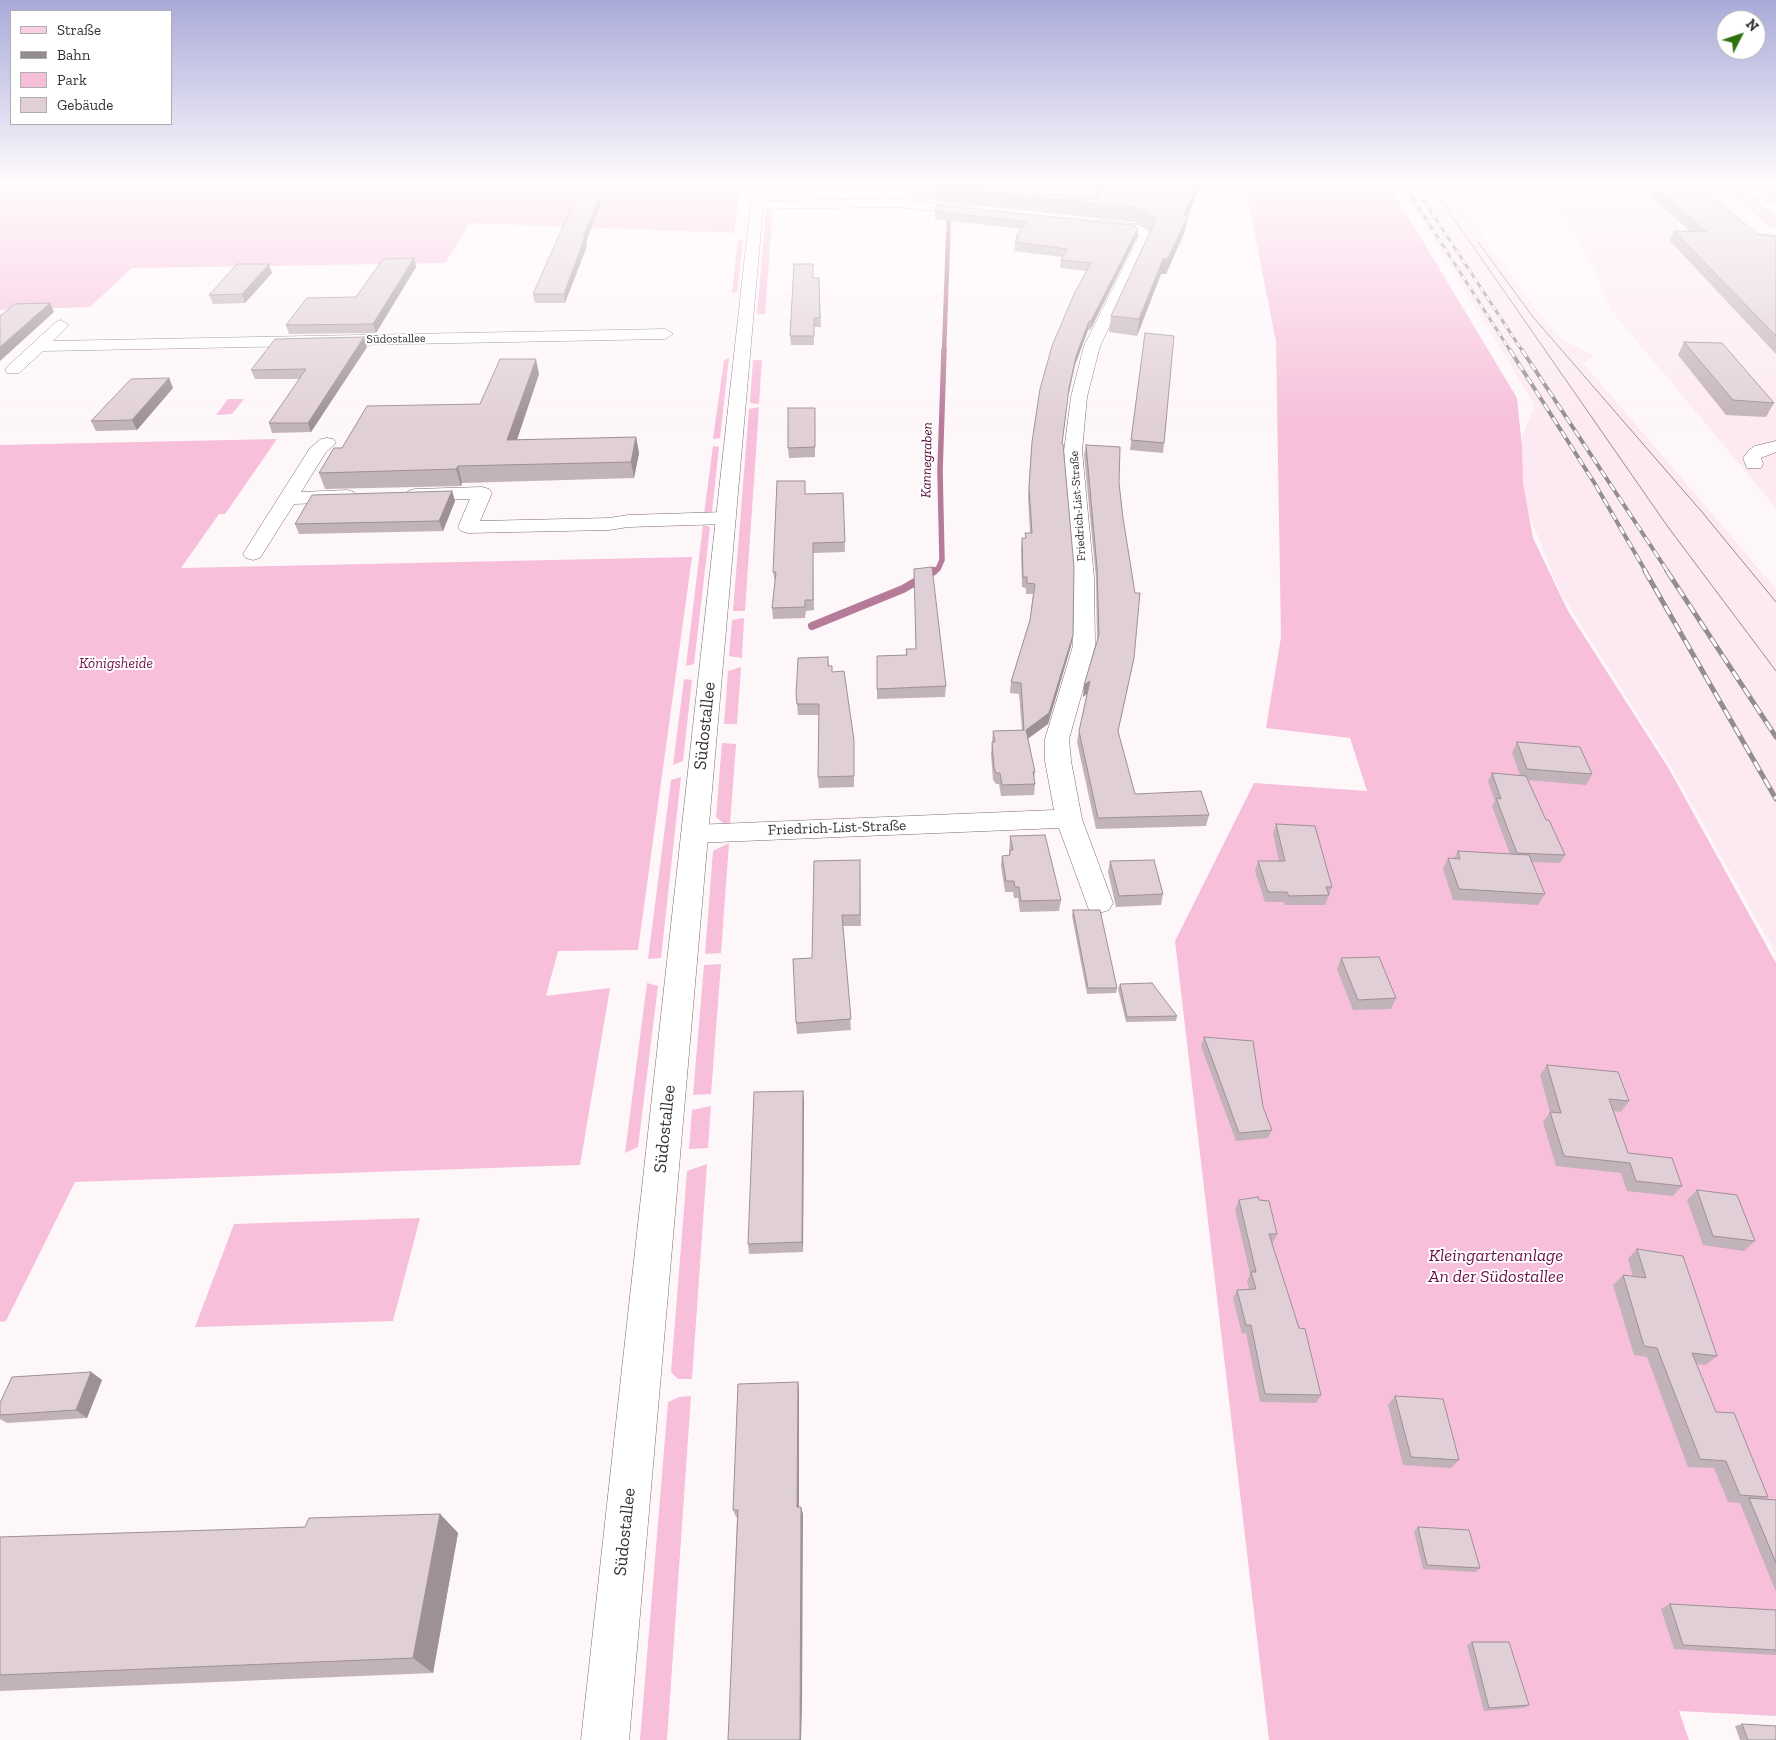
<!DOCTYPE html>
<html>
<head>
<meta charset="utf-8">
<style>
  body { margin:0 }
  #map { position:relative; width:1776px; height:1740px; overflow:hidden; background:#fef7fa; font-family:"Zilla Slab",serif }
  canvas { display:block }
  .legend { position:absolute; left:10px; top:10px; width:162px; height:115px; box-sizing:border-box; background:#fff; border:1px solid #b0adae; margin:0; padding:6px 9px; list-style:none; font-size:15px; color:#393235 }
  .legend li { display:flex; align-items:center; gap:10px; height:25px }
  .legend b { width:25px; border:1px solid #b0adae }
  .north { position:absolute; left:1716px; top:10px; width:50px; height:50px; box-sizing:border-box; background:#fff; border:1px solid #b0adae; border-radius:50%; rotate:49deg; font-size:14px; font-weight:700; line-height:20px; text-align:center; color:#393235 }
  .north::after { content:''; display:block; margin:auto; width:18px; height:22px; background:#2e710e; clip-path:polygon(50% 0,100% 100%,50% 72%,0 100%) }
</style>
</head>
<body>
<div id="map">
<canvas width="1776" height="1740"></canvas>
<ul class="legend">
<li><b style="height:6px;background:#f8cde2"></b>Straße</li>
<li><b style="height:6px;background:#948d90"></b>Bahn</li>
<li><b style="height:14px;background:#f7bfda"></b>Park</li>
<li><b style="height:14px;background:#e1cfd7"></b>Gebäude</li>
</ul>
<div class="north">N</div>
</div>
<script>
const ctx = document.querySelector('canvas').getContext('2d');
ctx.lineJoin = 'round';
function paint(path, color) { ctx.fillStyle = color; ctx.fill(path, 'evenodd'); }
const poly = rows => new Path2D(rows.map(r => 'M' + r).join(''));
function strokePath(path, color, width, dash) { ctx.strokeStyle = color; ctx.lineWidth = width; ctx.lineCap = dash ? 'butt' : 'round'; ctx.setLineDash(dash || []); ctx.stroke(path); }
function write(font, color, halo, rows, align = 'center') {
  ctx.font = font + ' "Zilla Slab",serif'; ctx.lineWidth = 4; ctx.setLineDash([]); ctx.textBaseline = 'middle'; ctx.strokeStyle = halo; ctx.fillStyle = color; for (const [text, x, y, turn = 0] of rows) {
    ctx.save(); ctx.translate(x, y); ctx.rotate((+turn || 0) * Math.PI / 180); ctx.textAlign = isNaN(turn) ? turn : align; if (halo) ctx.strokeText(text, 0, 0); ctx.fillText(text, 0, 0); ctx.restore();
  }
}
const built = poly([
  [1398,183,1444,183,1535,308,1561,339,1595,356,1584,364,1776,589,1776,954,1672,769,1559,590,1510,466,1535,405],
  [1546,192,1717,197,1722,198,1776,244,1776,508,1611,310,1594,269]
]);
const green = poly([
  [0,183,741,183,734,233,470,223,445,263,132,268,90,307,0,310],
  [917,183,954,183,945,187,937,199,906,198],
  [1245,183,1388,183,1517,398,1522,447,1523,483,1533,538,1568,611,1669,769,1776,963,1776,1716,1679,1711,1689,1740,1269,1740,1175,941,1254,783,1367,791,1350,738,1266,728,1281,637,1276,342],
  [773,207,765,314,757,314,766,208],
  [738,239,743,240,737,292,732,293],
  [729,358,720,438,713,439,724,360],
  [753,360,762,360,759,404,750,403],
  [228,399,244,399,232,414,216,415],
  [759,407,745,611,733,611,749,409],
  [277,439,225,514,219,514,181,568,692,557,638,950,558,951,546,996,610,988,580,1165,75,1182,6,1321,0,1322,0,445],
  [713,446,719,447,712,512,704,514],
  [703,525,710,527,694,664,686,666],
  [744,618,742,658,729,656,732,620],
  [741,667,737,724,724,724,728,671],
  [684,679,692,680,683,761,673,765],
  [722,743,736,744,730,825,723,823,716,817],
  [681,777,661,958,648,959,671,780],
  [729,843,721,953,705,954,713,851],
  [721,964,711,1094,693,1095,704,965],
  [647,983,658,986,638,1147,625,1153],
  [711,1106,708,1148,689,1149,692,1110],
  [707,1164,692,1379,678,1379,671,1372,687,1171],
  [420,1218,393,1321,195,1327,234,1224],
  [691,1396,667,1740,640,1740,668,1402,679,1397]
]);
const streamFar2 = poly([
  [944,352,949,212]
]);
const streamFar1 = poly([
  [932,572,938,569,942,560,940,471,944,350]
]);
const stream = poly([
  [812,626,903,589,934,571]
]);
const street = poly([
  [896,199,974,207,980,211,974,215,896,207,757,209,751,205,757,201,896,199],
  [1101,220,1140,225,1153,235,1100,346,1087,397,1082,451,1094,578,1095,646,1069,739,1071,761,1082,819,1113,903,1109,910,1099,913,1089,910,1059,828,694,843,685,841,681,834,685,827,694,825,1054,810,1045,761,1045,739,1073,646,1074,578,1064,451,1071,397,1084,346,1139,236,1132,232,1096,227,1094,224,1096,221,1101,220],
  [61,320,69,325,53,341,665,329,673,334,665,339,43,351,19,373,7,373,5,370,7,367,56,322,61,320],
  [327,438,333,439,336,443,326,452,301,492,347,490,354,492,357,496,354,500,347,502,294,504,260,558,253,560,246,558,243,554,310,448,321,439,327,438],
  [1776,441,1776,452,1761,458,1763,464,1761,468,1747,468,1743,458,1749,450,1755,446,1776,441],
  [482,487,489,489,492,493,480,521,609,518,628,515,726,512,733,514,736,518,733,522,726,524,628,527,609,530,468,533,461,531,458,527,470,499,415,501,408,499,405,495,408,491,415,489,482,487]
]);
const secondary = poly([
  [753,183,765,183,629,1740,581,1740,753,183],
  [1572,183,1723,187,1776,193,1776,201,1723,195,1602,191,1574,186,1572,183]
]);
const primary = poly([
  [1719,183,1732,183,1776,217,1776,227,1771,226,1719,183],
  [1752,183,1765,183,1776,192,1776,202,1772,201,1752,183]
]);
const tram = poly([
  [1429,183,1668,527,1776,671],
  [1478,242,1533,317,1702,512,1776,602]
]);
const railFar2 = poly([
  [1403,183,1511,352],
  [1420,195,1523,352]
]);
const railFar1 = poly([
  [1510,350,1595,484,1646,572],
  [1522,350,1668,572]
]);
const rail = poly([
  [1645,571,1776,799],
  [1667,571,1776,737]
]);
const wall = poly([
  [1093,183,1212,183,1211,186,1200,186,1188,216,1185,230,1183,237,1166,274,1161,274,1137,336,1109,332,1111,316,1150,231,1135,222,937,201,937,187,1096,198],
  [1635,183,1680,183,1679,184],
  [1652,185,1757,234,1776,236,1776,354,1670,241,1674,231,1691,232,1648,194],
  [599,198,600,206,586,242,587,246,565,303,535,303,533,294],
  [935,211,1138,228,1137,237,1090,330,1088,330,1075,365,1068,397,1062,444,1073,635,1071,646,1048,724,1028,739,1035,772,1034,780,1035,784,1034,795,1001,796,999,784,996,784,993,780,991,754,992,742,993,731,1022,730,1019,694,1010,693,1011,682,1030,620,1033,594,1026,594,1026,588,1022,587,1021,549,1022,538,1025,538,1025,533,1030,533,1028,497,1031,452,1086,271,1060,268,1061,260,1062,257,1014,251,1016,236,1021,229,935,219],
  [414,258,416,267,376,333,289,334,286,325,356,297],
  [272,273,245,303,213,304,209,295],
  [819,278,821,327,814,327,814,345,791,345,790,336],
  [1145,333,1164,443,1163,453,1130,450],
  [1684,342,1774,403,1766,417,1726,415,1678,355],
  [367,347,311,432,272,433,269,423,300,379,255,379,251,370],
  [539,374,517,440,636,437,639,453,634,478,462,483,461,486,325,489,319,473,342,448,480,404],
  [169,378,173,388,137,430,96,431,91,421],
  [815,408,815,457,789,458,788,448],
  [1086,445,1119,483,1134,658,1118,732,1135,794,1209,815,1206,826,1096,829,1077,742,1079,731,1087,693,1083,697,1097,641,1096,578,1084,455],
  [452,491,455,501,443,531,299,534,295,524],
  [843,493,845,552,813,553,814,610,806,611,805,618,773,619,772,608,775,582,773,572,805,494],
  [914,569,946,686,945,697,877,699,877,656,906,655,906,649,916,649],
  [828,657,829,666,832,672,854,740,854,787,819,788,818,777,819,715,798,715,796,694],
  [1517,742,1592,774,1586,785,1528,780,1546,820,1565,855,1560,863,1531,862,1545,894,1538,905,1453,900,1443,869,1448,858,1454,858,1458,851,1510,854,1492,806,1495,801,1488,781,1492,773,1520,775,1512,753],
  [1276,824,1332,887,1325,905,1285,905,1284,902,1265,902,1255,871,1258,861,1279,861,1273,834],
  [1010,836,1061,900,1059,911,1020,912,1018,898,1014,898,1013,892,1005,892,1001,866,1002,856,1009,855],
  [860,860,861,926,843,926,851,1030,797,1034,796,1023,812,958],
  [1110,861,1163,894,1161,905,1116,907,1108,872],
  [1073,910,1117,988,1116,993,1087,994,1072,916],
  [1341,958,1396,998,1391,1009,1353,1010,1337,969],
  [1120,984,1177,1016,1176,1021,1126,1022,1118,989],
  [1204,1037,1272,1130,1268,1138,1236,1141,1201,1046],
  [1547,1065,1629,1101,1621,1112,1614,1111,1628,1153,1682,1186,1673,1196,1627,1191,1621,1173,1556,1166,1543,1122,1550,1112,1540,1075],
  [803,1091,804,1101,803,1252,749,1254,748,1244],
  [1697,1190,1755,1241,1744,1251,1703,1245,1687,1200],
  [1239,1200,1259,1200,1277,1234,1273,1243,1272,1243,1299,1328,1321,1395,1316,1403,1260,1402,1246,1333,1242,1334,1233,1298,1237,1290,1249,1289,1247,1281,1250,1274,1235,1209],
  [1637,1249,1717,1356,1706,1365,1696,1364,1716,1412,1768,1497,1765,1499,1776,1500,1776,1592,1740,1503,1728,1502,1714,1468,1688,1467,1647,1357,1634,1355,1613,1285,1623,1275,1633,1277,1628,1259],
  [91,1372,102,1380,87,1418,7,1423,0,1419,0,1403],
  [798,1382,799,1390,799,1507,803,1514,730,1706,737,1517,736,1517,733,1510],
  [1395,1396,1459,1460,1451,1468,1403,1465,1388,1405],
  [440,1514,458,1533,433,1673,0,1691,0,1537,305,1527],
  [1418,1527,1480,1568,1475,1572,1423,1569,1414,1531],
  [1670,1604,1776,1610,1776,1655,1674,1649,1661,1609],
  [1472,1642,1529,1705,1524,1708,1484,1711,1467,1645],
  [1742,1724,1776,1740,1740,1740,1735,1726]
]);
const shadedWall = poly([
  [1198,183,1201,183,1200,186,1185,223,1188,216,1185,230,1166,274,1161,274,1137,336,1139,319,1163,259,1184,215],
  [599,198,600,206,586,242,587,246,565,303,564,294,583,237],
  [1138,228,1137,237,1090,330,1091,321],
  [414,258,416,267,376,333,373,324],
  [269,264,272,273,245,303,242,294],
  [50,303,54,312,0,361,0,347],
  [1089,321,1088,330,1075,365,1068,397,1069,388,1076,356],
  [364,337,367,347,311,432,308,423],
  [536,359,539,374,511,457,507,440],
  [169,378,173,388,137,430,132,420],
  [636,437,639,453,634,478,631,462],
  [458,466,462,483,461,486,456,469],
  [452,491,455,501,443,531,439,521],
  [1073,635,1071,646,1048,724,1024,741,1026,730],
  [1090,681,1088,693,1083,697,1084,685],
  [803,1091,804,1101,803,1252,802,1242],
  [91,1372,102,1380,87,1418,76,1410],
  [798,1382,799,1390,799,1515,797,1507],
  [801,1507,803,1514,802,1707,801,1740,800,1740],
  [440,1514,458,1533,433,1673,413,1658]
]);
const building = poly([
  [938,183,1101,199,1098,183,1198,183,1184,215,1188,216,1185,222,1168,258,1163,259,1139,319,1111,316,1156,219,1137,208,937,187,938,183],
  [1652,185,1698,186,1757,234,1776,236,1776,336,1674,231,1707,232,1652,185],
  [579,190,599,198,583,237,585,237,564,294,533,294,579,190],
  [936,205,1133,225,1138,228,1091,321,1089,321,1076,356,1069,388,1062,444,1063,444,1074,567,1073,635,1049,713,1026,730,1035,772,1033,772,1035,784,1002,785,1000,773,996,773,994,768,992,742,995,742,993,731,1024,730,1021,683,1011,682,1030,620,1035,584,1027,583,1027,577,1023,577,1022,538,1026,538,1025,533,1032,533,1029,487,1032,442,1040,389,1052,346,1074,294,1091,263,1061,260,1067,249,1015,242,1019,237,1016,236,1027,222,935,211,936,205],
  [414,258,373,324,286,325,307,298,356,297,383,259,414,258],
  [237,264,269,264,242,294,209,295,237,264],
  [794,264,813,264,813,278,819,278,820,318,814,318,814,336,790,336,794,264],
  [50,303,0,347,0,316,15,304,50,303],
  [1145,333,1174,336,1164,443,1131,440,1145,333],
  [364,337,308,423,269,423,306,369,251,370,275,339,364,337],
  [1684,342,1722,343,1774,403,1733,400,1684,342],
  [500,359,536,359,507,440,636,437,631,462,458,466,456,469,319,473,334,448,342,448,367,406,480,404,500,359],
  [169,378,132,420,91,421,131,379,169,378],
  [788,408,815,408,815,447,788,448,788,408],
  [1086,445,1120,447,1119,483,1123,518,1135,593,1140,593,1134,658,1118,731,1135,794,1201,791,1209,815,1098,818,1079,731,1090,681,1084,685,1099,635,1097,567,1086,445],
  [777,481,805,481,805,494,843,493,845,542,813,543,813,600,805,600,805,607,772,608,776,572,773,572,777,481],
  [452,491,439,521,295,524,312,495,452,491],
  [932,567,946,686,877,689,877,656,907,655,906,649,916,649,914,569,932,567],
  [828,657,828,666,832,666,832,672,844,671,854,740,854,776,818,777,819,704,797,704,796,694,798,658,828,657],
  [1517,742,1580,747,1592,774,1527,769,1517,742],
  [1492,773,1526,776,1546,820,1549,820,1565,855,1517,853,1496,798,1501,799,1492,773],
  [1276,824,1315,826,1332,887,1326,887,1329,895,1289,896,1287,892,1268,892,1258,861,1285,861,1276,824],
  [1045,835,1061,900,1021,901,1019,887,1015,887,1014,881,1006,881,1002,856,1010,855,1010,850,1013,850,1010,836,1045,835],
  [1458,851,1529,855,1545,894,1459,889,1448,858,1460,859,1458,851],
  [860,860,860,915,842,915,851,1019,796,1023,793,959,812,958,814,861,860,860],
  [1154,860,1163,894,1119,896,1110,861,1154,860],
  [1073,910,1100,910,1117,988,1088,988,1073,910],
  [1379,957,1396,998,1358,1000,1341,958,1379,957],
  [1152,983,1177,1016,1127,1017,1120,984,1152,983],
  [1204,1037,1253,1041,1263,1107,1272,1130,1239,1133,1204,1037],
  [1547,1065,1618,1072,1629,1101,1609,1099,1628,1153,1672,1158,1682,1186,1636,1181,1630,1163,1564,1156,1550,1112,1561,1113,1547,1065],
  [803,1091,802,1242,748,1244,754,1092,803,1091],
  [1697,1190,1737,1195,1755,1241,1713,1236,1697,1190],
  [1258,1197,1259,1200,1269,1201,1277,1234,1269,1234,1299,1328,1305,1329,1321,1395,1265,1394,1251,1325,1246,1325,1237,1290,1256,1289,1251,1272,1256,1272,1239,1200,1258,1197],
  [1637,1249,1683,1256,1717,1356,1692,1353,1716,1412,1734,1413,1768,1497,1740,1495,1726,1461,1700,1459,1657,1348,1644,1346,1623,1275,1646,1278,1637,1249],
  [91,1372,76,1410,0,1415,0,1403,12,1377,91,1372],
  [798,1382,797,1507,801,1507,800,1740,728,1740,738,1510,733,1510,738,1384,798,1382],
  [1395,1396,1443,1399,1459,1460,1411,1457,1395,1396],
  [1749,1498,1776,1500,1776,1563,1749,1498],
  [440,1514,413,1658,0,1675,0,1537,305,1527,309,1518,440,1514],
  [1418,1527,1469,1530,1480,1568,1427,1565,1418,1527],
  [1670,1604,1776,1610,1776,1650,1683,1645,1670,1604],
  [1472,1642,1509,1642,1529,1705,1489,1708,1472,1642],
  [1742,1724,1776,1726,1776,1740,1748,1740,1742,1724]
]);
const farStreetnames = [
  ["Südostallee",396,339,-1],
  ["Friedrich-List-Straße",1078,506,-94]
];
const farWaternames = [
  ["Kannegraben",927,460,-89]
];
const parkNames = [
  ["Königsheide",116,664]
];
const streetNames = [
  ["Friedrich-List-Straße",837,828,-2]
];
const nearStreetnames = [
  ["Südostallee",705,726,-84],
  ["Südostallee",665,1129,-84],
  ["Südostallee",625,1532,-84]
];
const nearParknames = [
  ["Kleingartenanlage",1496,1256],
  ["An der Südostallee",1496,1277]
];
paint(built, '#fde9f2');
paint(green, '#f7bfda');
strokePath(streamFar2, '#b67b98', 4.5);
strokePath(streamFar1, '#b67b98', 5.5);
strokePath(stream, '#b67b98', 8);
strokePath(street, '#7a6b72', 1);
strokePath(secondary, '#7a6b72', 1);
strokePath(primary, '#b28198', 1);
paint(street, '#fff');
paint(secondary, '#fff');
paint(primary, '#f8cde2');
strokePath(tram, '#948d90', 1);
strokePath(railFar2, '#948d90', 3);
strokePath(railFar1, '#948d90', 4);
strokePath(rail, '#948d90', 5);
strokePath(railFar2, '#fff', 2, [5.5]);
strokePath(railFar1, '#fff', 2.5, [8]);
strokePath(rail, '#fff', 3, [10]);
paint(wall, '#c2b2b9');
paint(shadedWall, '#9e9196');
paint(building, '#e1cfd7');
strokePath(building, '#9e9196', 1);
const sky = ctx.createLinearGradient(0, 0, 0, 426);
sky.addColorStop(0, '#a9aad9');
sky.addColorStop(0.43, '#fffbfd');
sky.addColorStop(1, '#fffbfd00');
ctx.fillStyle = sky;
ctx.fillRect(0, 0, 1776, 426);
write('12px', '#393235', '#fff', farStreetnames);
write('italic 14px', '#500835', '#fff', farWaternames);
write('italic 15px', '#6f104b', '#fff', parkNames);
write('15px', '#393235', '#fff', streetNames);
write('18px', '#393235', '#fff', nearStreetnames);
write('italic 18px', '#6f104b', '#fff', nearParknames);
</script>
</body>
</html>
